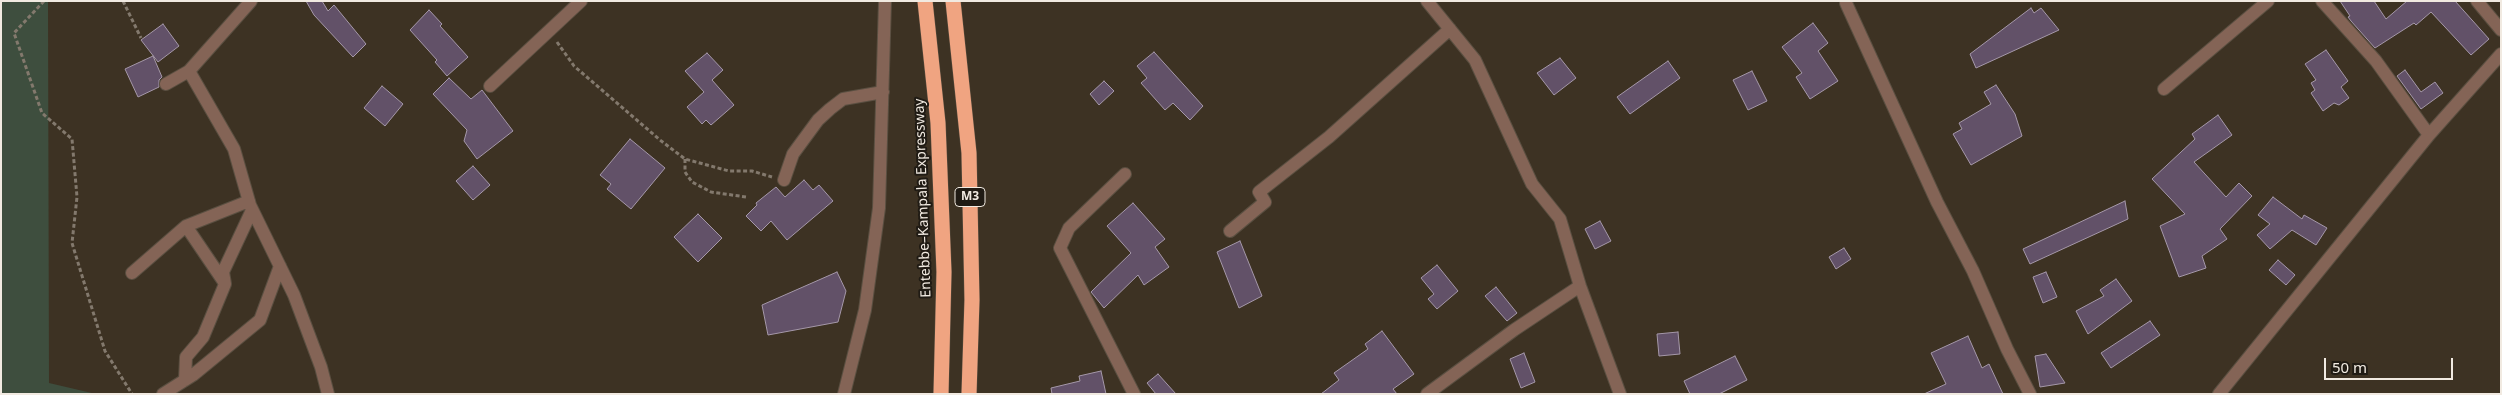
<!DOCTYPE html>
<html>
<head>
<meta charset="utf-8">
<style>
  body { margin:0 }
  #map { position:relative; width:2502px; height:395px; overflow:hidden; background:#3d3223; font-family:"Noto Sans",sans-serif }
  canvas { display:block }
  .frame { position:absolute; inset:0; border:2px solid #f1eae1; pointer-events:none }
  .scale { position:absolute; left:2324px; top:358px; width:129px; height:22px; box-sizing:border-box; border:2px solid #f1eae1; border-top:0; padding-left:6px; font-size:15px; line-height:18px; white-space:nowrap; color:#f1eae1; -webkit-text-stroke:4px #201b14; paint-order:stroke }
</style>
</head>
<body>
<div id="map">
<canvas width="2502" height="395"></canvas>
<div class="frame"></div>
<div class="scale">50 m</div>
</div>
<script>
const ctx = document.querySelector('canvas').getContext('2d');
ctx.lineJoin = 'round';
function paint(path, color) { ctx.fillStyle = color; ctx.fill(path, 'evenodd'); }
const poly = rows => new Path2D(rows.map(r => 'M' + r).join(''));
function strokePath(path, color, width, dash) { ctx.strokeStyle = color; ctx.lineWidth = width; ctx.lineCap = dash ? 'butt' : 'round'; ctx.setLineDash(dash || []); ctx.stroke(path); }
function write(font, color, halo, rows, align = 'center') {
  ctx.font = font + ' "Noto Sans",sans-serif'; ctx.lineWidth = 4; ctx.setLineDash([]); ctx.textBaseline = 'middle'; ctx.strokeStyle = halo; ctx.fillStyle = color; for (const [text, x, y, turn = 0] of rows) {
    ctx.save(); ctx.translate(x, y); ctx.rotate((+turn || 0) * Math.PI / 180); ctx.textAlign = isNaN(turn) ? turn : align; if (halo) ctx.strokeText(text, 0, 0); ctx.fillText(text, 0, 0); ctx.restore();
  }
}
const green = poly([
  [1,1,48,1,49,383,96,394,1,394]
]);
const building = poly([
  [306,1,322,1,328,11,334,5,366,44,353,57,314,15,306,1],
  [2340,1,2374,1,2386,19,2407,1,2455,1,2489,39,2471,55,2431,12,2416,25,2414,23,2375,48,2351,21,2348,17,2350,16,2340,1],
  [2031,8,2034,13,2041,8,2059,30,1976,68,1970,54,2031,8],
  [429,10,442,24,440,26,468,57,447,76,435,62,437,60,410,30,429,10],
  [1813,23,1828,43,1818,51,1838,81,1810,99,1796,77,1802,73,1782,47,1813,23],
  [163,24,179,46,158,62,141,40,163,24],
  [2326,50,2348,81,2341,87,2349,98,2339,105,2334,103,2323,111,2311,93,2315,90,2311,83,2316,80,2305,64,2326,50],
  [1154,52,1203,106,1190,120,1173,103,1165,110,1141,83,1147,78,1137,66,1154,52],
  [707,53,723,70,712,80,734,105,711,125,706,120,702,124,687,107,704,92,685,71,707,53],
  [153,56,162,77,159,80,159,87,138,97,125,69,153,56],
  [1560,58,1576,78,1554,95,1537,73,1560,58],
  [1668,61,1680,78,1630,114,1617,97,1668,61],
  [2405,70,2421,92,2435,82,2443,93,2421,109,2397,76,2405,70],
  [1752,71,1767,101,1748,110,1733,80,1752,71],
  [449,78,471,99,482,90,513,131,477,159,464,141,467,130,433,94,449,78],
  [1104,81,1114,91,1099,105,1090,94,1104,81],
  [1996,85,2015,114,2022,136,1971,165,1953,134,1962,129,1959,123,1991,104,1984,92,1996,85],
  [382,86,403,104,385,126,364,108,382,86],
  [2218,115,2232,135,2194,162,2226,197,2239,183,2252,196,2220,229,2227,239,2202,256,2206,268,2179,277,2160,226,2185,214,2152,179,2195,139,2192,134,2218,115],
  [630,139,665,168,631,209,607,189,611,184,600,175,630,139],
  [473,166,490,185,473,200,456,181,473,166],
  [804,180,813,190,819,185,833,201,787,240,771,221,761,231,746,216,757,205,756,203,776,187,785,197,804,180],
  [2273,197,2302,219,2304,215,2327,228,2316,245,2292,230,2270,249,2257,235,2270,224,2258,215,2273,197],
  [2125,201,2128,219,2030,264,2023,249,2125,201],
  [1133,203,1165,239,1155,247,1169,267,1144,285,1138,275,1104,308,1091,292,1131,253,1107,226,1133,203],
  [698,214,722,238,698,262,674,237,698,214],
  [1600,221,1611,241,1595,249,1585,229,1600,221],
  [1240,241,1262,296,1239,308,1217,252,1240,241],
  [1844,248,1851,259,1836,269,1829,257,1844,248],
  [2278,260,2295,275,2286,285,2269,270,2278,260],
  [1437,265,1458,291,1437,309,1428,299,1434,294,1421,278,1437,265],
  [837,272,846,291,838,322,768,335,762,305,837,272],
  [2046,272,2057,297,2043,303,2033,277,2046,272],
  [2116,279,2132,301,2088,334,2076,311,2104,296,2100,290,2116,279],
  [1496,287,1517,313,1507,321,1485,296,1496,287],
  [2150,321,2160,335,2111,368,2101,353,2150,321],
  [1382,331,1414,374,1393,389,1397,394,1321,394,1339,380,1334,373,1368,349,1365,344,1382,331],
  [1678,332,1680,354,1659,356,1657,334,1678,332],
  [1968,336,1982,368,1989,364,2003,394,1924,394,1946,384,1931,353,1968,336],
  [1524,353,1535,382,1521,388,1510,359,1524,353],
  [2046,354,2065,383,2040,387,2035,356,2046,354],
  [1735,356,1747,380,1719,394,1690,394,1684,381,1735,356],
  [1101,371,1106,394,1052,394,1051,388,1080,381,1079,376,1101,371],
  [1158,374,1176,394,1156,394,1147,383,1158,374]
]);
const path = poly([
  [44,1,14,33,42,113,72,139,77,197,72,243,105,351,132,394],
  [123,1,141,38],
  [557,42,574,66,660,140,685,159,729,171,752,171,772,177],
  [685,159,685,172,692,182,711,192,746,197]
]);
const minor = poly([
  [1427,1,1475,60,1532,184,1560,219,1580,286,1620,394],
  [2322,1,2376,61,2429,135],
  [2477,1,2501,30],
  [1846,3,1937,202,1973,271,2007,349,2030,394],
  [189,71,234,149,250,205,294,295,321,367,328,394],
  [166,84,189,71,251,1],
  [490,86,581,1],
  [2164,89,2268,1],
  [1125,174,1069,228,1060,248,1134,394],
  [784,180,793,154,818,120,830,109,843,99,883,92],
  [186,226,224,282],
  [1230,231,1265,202,1259,192,1329,137,1450,29],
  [132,273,186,226,249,201],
  [185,380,186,357,203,337,225,284,223,272,252,210],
  [163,394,193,375,260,320,280,266],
  [844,394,865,310,879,208,885,1],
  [1427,394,1514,330,1580,286],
  [2219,394,2429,135,2501,54]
]);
const highway = poly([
  [925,1,938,123,944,272,941,394],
  [953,1,969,153,972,300,969,394]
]);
const shields = [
  [970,197,30]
];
const shieldNames = [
  ["M3",970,197]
];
const streetNames = [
  ["Entebbe–Kampala Expressway",923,198,-92]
];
paint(green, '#3e4e3e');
paint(building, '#625168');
strokePath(building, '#a598a9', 1);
strokePath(minor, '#5a4f41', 14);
strokePath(highway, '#5a4f41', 16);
strokePath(path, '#83796d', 3, [4, 2.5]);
strokePath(minor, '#846456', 12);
strokePath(highway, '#f0a481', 15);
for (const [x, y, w] of shields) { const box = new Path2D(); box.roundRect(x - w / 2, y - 9.5, w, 19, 4); ctx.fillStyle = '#201b14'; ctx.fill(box); strokePath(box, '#f1eae1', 1); }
write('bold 12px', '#f1eae1', null, shieldNames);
write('14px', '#f1eae1', '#201b14', streetNames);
</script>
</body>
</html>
